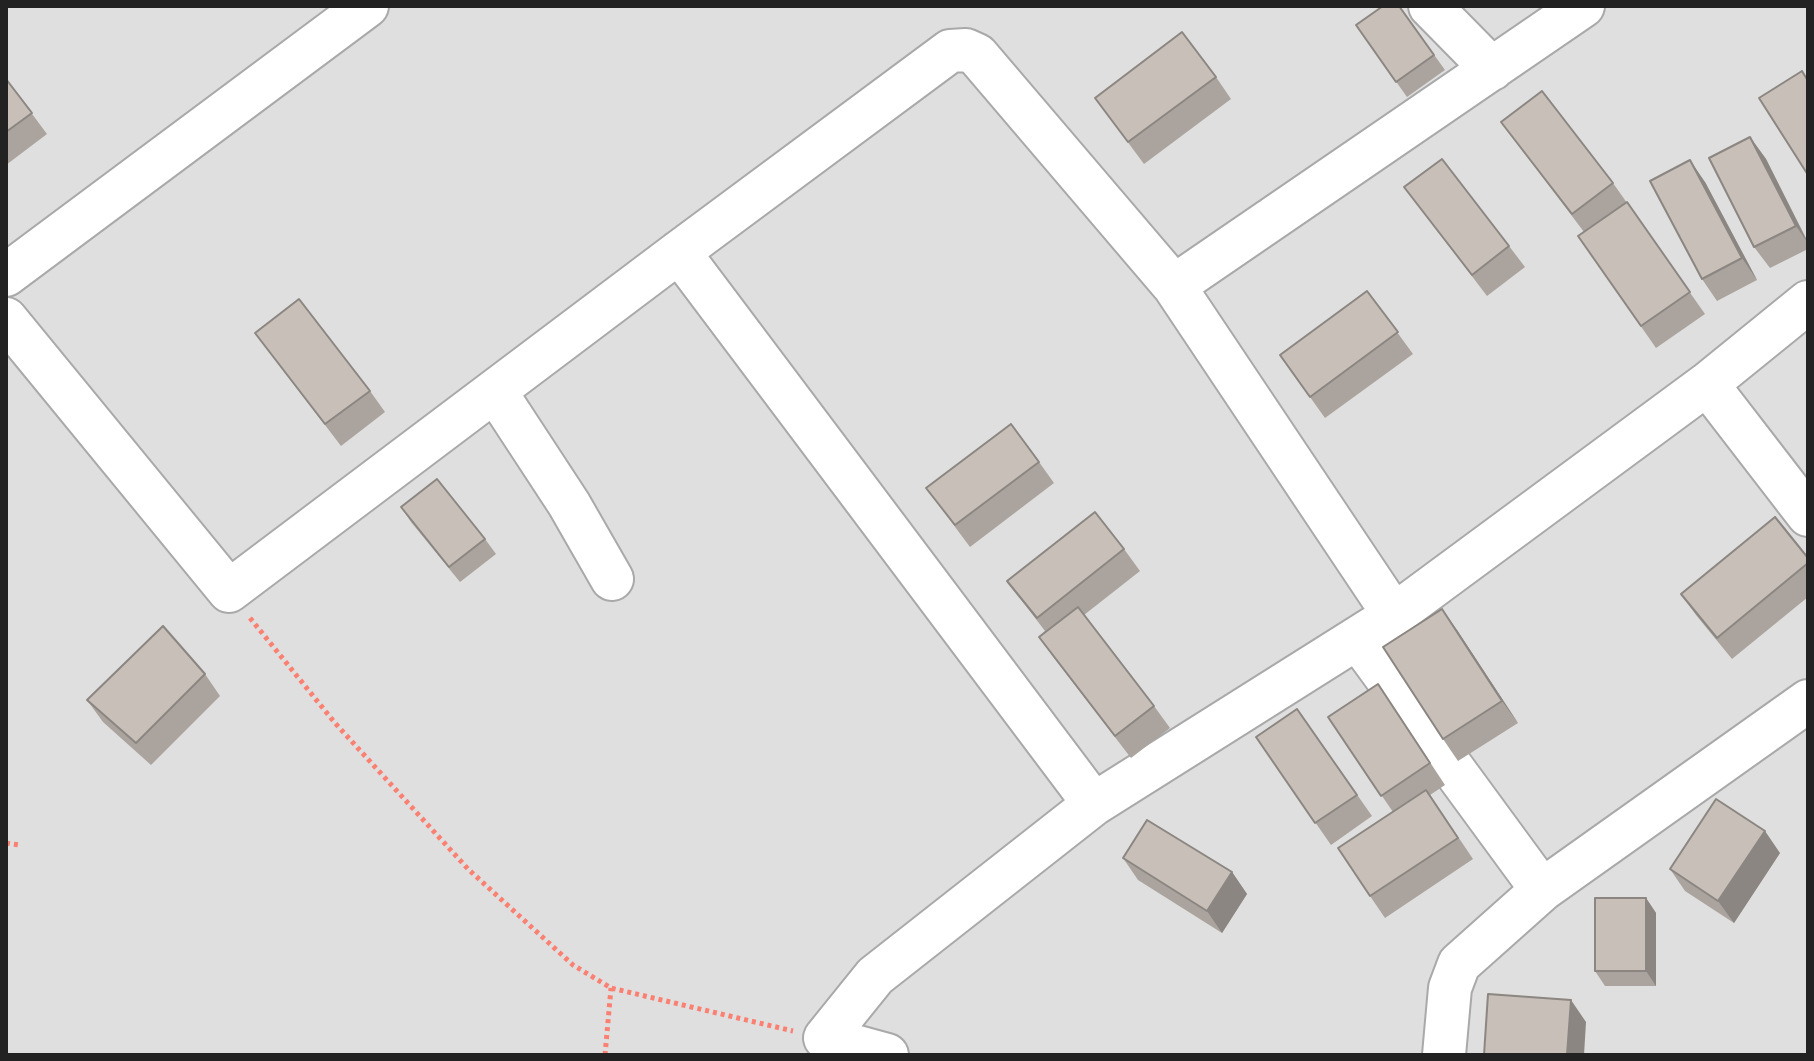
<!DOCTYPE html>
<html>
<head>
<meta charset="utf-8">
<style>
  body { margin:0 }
  #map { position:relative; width:1814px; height:1061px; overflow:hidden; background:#f2efe9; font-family:Mulish,sans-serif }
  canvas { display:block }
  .frame { position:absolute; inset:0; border:8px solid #222; pointer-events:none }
</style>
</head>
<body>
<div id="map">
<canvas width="1814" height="1061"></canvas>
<div class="frame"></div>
</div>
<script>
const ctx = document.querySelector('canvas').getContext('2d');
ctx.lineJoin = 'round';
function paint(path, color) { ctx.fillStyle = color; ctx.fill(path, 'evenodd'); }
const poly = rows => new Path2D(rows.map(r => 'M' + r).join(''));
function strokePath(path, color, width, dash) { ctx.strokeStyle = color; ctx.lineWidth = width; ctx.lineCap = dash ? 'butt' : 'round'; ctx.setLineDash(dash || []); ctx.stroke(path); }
const residential = poly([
  [6,6,1808,6,1808,1055,6,1055]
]);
const path = poly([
  [250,618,335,723,468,869,573,965,611,988,793,1031],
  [6,843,19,845],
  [605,1055,611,988]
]);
const minor = poly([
  [1430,6,1492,69],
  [679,252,1094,804],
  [6,275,367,6],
  [1174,286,1583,6],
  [6,319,229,591,679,252,950,51,966,50,977,55,1174,286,1394,615],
  [1707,384,1808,515],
  [495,391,569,504,612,579],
  [1358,639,1542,890],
  [887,1055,825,1038,875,976,1094,804,1394,615,1707,384,1808,302],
  [1444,1055,1450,988,1459,964,1542,890,1808,701]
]);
const wall = poly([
  [1399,6,1445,70,1407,97,1356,25],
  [1216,77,1231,99,1144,164,1095,98],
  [6,79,47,134,6,165],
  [1501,122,1613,183,1705,314,1656,348,1578,236,1584,232],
  [1750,137,1766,159,1808,242,1808,249,1770,268,1754,247],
  [1705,182,1757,280,1717,301,1702,279],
  [1404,187,1509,246,1525,267,1487,296],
  [1367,291,1413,354,1325,418,1280,355],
  [255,333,370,391,385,412,341,446],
  [1039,462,1054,483,970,547,926,488],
  [401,507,485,539,496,554,460,582,411,522],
  [1124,549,1140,571,1084,615,1154,706,1170,728,1131,758,1054,658,1039,637,1045,631,1007,581],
  [1808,558,1808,597,1732,659,1696,615,1681,594],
  [1457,630,1518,723,1458,761,1443,739],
  [205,674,220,696,151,765,103,722,87,700],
  [1393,706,1445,785,1430,795,1473,859,1385,918,1370,896,1393,812,1328,717],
  [1297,709,1372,816,1331,845,1256,737],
  [1780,853,1734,923,1685,891,1670,869],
  [1123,858,1232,872,1247,894,1222,933,1138,880],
  [1646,898,1656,913,1656,986,1605,986,1595,971]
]);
const shadedWall = poly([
  [1750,137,1766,159,1808,243,1796,226],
  [1690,160,1705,182,1757,280,1742,258],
  [1442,609,1457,630,1518,723,1502,701],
  [1765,831,1780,853,1734,923,1718,901],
  [1232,872,1247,894,1222,933,1207,911],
  [1646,898,1656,913,1656,986,1646,971],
  [1571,1000,1586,1022,1584,1055,1567,1055]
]);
const building = poly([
  [1383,6,1399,6,1434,55,1396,82,1356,25,1383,6],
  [1182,32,1216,77,1128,142,1095,98,1182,32],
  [1802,71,1808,81,1808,175,1759,98,1802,71],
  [6,79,32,113,6,132,6,79],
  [1542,91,1613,183,1572,214,1501,122,1542,91],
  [1750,137,1796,226,1754,247,1709,158,1750,137],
  [1442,159,1509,246,1472,275,1404,187,1442,159],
  [1690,160,1742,258,1702,279,1650,181,1690,160],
  [1627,202,1690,292,1641,326,1578,236,1627,202],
  [1367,291,1398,332,1310,397,1280,355,1367,291],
  [299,299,370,391,325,424,255,333,299,299],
  [1011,424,1039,462,955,525,926,488,1011,424],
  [437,479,485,539,449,567,401,507,437,479],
  [1095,512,1124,549,1037,618,1007,581,1095,512],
  [1775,517,1808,558,1808,563,1717,638,1681,594,1775,517],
  [1078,607,1154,706,1115,736,1039,637,1078,607],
  [1442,609,1502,701,1443,739,1383,647,1442,609],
  [163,626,205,674,136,743,87,700,163,626],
  [1378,684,1430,763,1381,796,1328,717,1378,684],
  [1297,709,1357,795,1315,823,1256,737,1297,709],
  [1426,790,1458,838,1370,896,1338,848,1426,790],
  [1716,799,1765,831,1718,901,1670,869,1716,799],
  [1147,820,1232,872,1207,911,1123,858,1147,820],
  [1595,898,1646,898,1646,971,1595,971,1595,898],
  [1488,994,1571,1000,1567,1055,1484,1055,1488,994]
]);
paint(residential, '#e0dfdf');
strokePath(minor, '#a9a9a9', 46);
strokePath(path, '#fa8072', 5, [4, 4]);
strokePath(minor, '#fff', 42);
paint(wall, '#aba49e');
paint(shadedWall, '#8b8681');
paint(building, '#c7bfb8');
strokePath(building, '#8b8681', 2);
</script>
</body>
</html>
